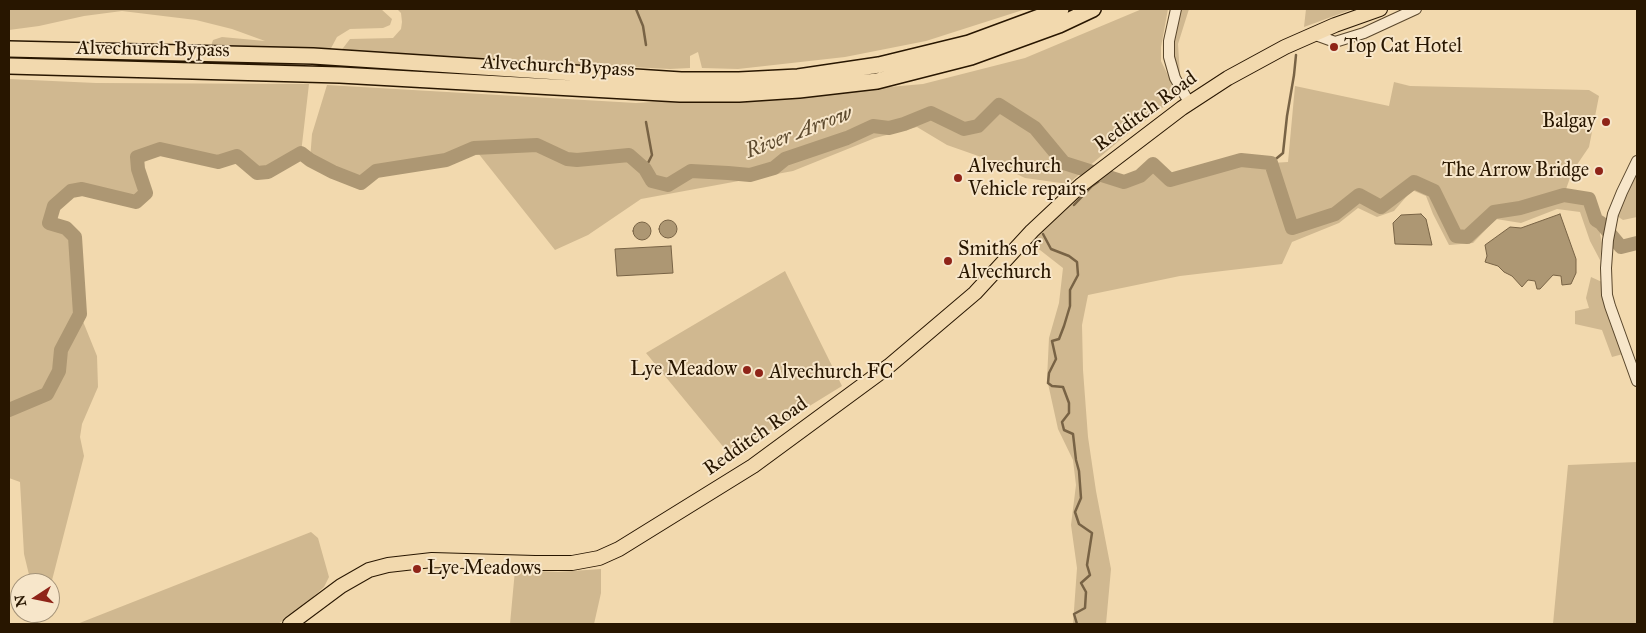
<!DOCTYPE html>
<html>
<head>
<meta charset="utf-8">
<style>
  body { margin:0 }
  #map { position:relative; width:1646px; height:633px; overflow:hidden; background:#f2d9ae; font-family:"IM FELL Great Primer",serif }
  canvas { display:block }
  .frame { position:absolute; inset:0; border:10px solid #281600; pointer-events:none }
  .north { position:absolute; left:10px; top:573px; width:50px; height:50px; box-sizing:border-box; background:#f7e6ca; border:1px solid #a49379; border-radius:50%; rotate:259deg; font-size:14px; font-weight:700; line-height:20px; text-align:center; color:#281600 }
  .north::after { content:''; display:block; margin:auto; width:18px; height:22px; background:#8f2418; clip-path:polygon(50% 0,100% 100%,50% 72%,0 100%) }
</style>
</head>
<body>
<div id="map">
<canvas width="1646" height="633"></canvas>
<div class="frame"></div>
<div class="north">N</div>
</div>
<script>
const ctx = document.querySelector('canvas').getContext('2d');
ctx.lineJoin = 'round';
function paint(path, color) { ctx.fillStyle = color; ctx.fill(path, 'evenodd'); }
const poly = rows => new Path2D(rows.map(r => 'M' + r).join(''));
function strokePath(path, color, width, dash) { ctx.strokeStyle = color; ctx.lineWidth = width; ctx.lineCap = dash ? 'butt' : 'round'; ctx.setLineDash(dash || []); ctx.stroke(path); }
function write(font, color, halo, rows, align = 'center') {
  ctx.font = font + ' "IM FELL Great Primer",serif'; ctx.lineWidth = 4; ctx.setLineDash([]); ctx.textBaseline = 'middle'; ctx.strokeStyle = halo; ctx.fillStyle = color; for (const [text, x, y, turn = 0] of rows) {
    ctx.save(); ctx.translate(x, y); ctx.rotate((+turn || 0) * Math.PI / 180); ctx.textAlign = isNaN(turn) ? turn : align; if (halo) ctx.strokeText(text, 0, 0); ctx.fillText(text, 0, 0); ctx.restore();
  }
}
const green = poly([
  [9,9,381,9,392,19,390,25,383,28,350,29,337,37,329,52,221,49,211,46,213,40,222,37,265,41,232,29,196,20,122,11,84,16,39,26,9,30],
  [397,9,1026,9,926,41,845,57,738,69,702,68,698,52,690,56,690,68,670,69,340,52,350,39,393,38,401,29,402,22,401,13],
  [1142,9,1168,9,1161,47,1161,61,1178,96,1126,135,1068,184,1025,178,984,158,947,145,917,127,875,138,793,171,641,199,588,235,555,250,474,148,446,160,376,171,361,183,333,172,310,160,312,134,327,85,636,103,878,88,923,84,1025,58],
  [1180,9,1189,9,1178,44,1180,76,1173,56,1172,42,1178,23],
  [1306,9,1353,9,1304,27],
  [9,79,96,83,309,84,301,153,268,172,257,173,237,156,218,162,160,149,137,157,138,169,146,193,136,202,82,189,71,191,54,206,49,223,66,228,75,237,80,314,97,356,98,387,82,424,80,437,84,456,50,588,50,583,31,583,24,554,20,482,9,478],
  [1394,82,1410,86,1589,90,1599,96,1589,147,1572,172,1564,195,1589,199,1596,220,1601,223,1600,234,1602,243,1600,260,1590,241,1580,212,1557,209,1521,223,1496,219,1473,243,1449,245,1433,214,1426,196,1412,190,1394,211,1377,217,1358,208,1339,223,1292,242,1282,264,1180,276,1088,295,1082,325,1083,370,1088,437,1096,491,1111,569,1106,624,1073,624,1077,568,1071,525,1076,485,1073,460,1058,429,1047,379,1049,338,1059,303,1063,268,1031,243,1049,225,1053,216,1085,189,1105,177,1124,182,1140,176,1153,164,1170,180,1241,160,1271,163,1288,162,1295,86,1389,106],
  [1637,172,1637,217,1623,220,1617,216],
  [785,271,842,386,730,455,646,353],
  [1591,277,1602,282,1605,304,1611,326,1623,354,1612,357,1602,330,1575,324,1575,311,1589,308,1586,298],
  [1637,462,1637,624,1553,624,1568,465],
  [311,532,318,538,329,577,324,587,302,607,278,624,77,624],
  [601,569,601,593,594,624,510,624,515,570,558,572]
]);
const water = poly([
  [1421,214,1426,219,1432,245,1395,244,1393,223,1401,215,1421,214],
  [1560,214,1576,259,1576,273,1571,284,1562,285,1561,276,1553,275,1540,289,1537,289,1535,281,1528,280,1522,287,1512,276,1504,272,1498,266,1485,262,1487,256,1485,245,1510,227,1521,228,1560,214],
  '659 229a9 9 0 1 1 18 0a9 9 0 1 1-18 0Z',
  '633 231a9 9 0 1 1 18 0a9 9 0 1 1-18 0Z',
  [671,246,673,273,617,276,615,249,671,246]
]);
const stream = poly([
  [636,9,643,26,646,45],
  [1271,163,1283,153,1287,116,1294,75,1296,55],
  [645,169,652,155,646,122],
  [1074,205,1092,186,1105,177],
  [1043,234,1051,249,1069,256,1077,262,1078,275,1070,290,1070,306,1064,326,1059,339,1052,341,1056,359,1049,373,1048,383,1052,386,1063,387,1069,403,1069,413,1062,422,1064,430,1073,434,1076,460,1079,471,1081,498,1075,512,1079,524,1092,533,1087,565,1090,575,1081,583,1086,592,1085,608,1074,614,1077,624]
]);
const river = poly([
  [9,410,47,394,59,371,61,350,80,314,75,237,66,228,49,223,54,206,71,191,82,189,136,202,146,193,138,169,137,157,160,149,218,162,237,156,257,173,268,172,301,153,310,160,333,172,361,183,376,171,446,160,474,148,537,145,567,159,577,160,629,155,645,169,652,181,668,185,691,171,728,173,750,175,774,168,785,159,847,138,873,126,889,128,904,124,931,113,964,129,978,126,999,105,1035,128,1064,163,1124,182,1140,176,1153,164,1170,180,1241,160,1271,163,1292,228,1335,214,1359,195,1381,207,1414,182,1434,191,1456,236,1467,237,1494,212,1520,208,1564,195,1589,199,1596,220,1601,223,1621,247,1637,243]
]);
const minor = poly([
  [1176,9,1169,41,1169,57,1175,78,1190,104],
  [1313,34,1335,42,1364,33,1416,9],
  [1637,161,1622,192,1613,214,1608,240,1606,268,1607,295,1610,306,1637,381]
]);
const major = poly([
  [290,624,341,586,369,570,388,565,432,560,535,563,572,563,599,558,619,549,753,466,889,366,975,293,1032,231,1081,185,1182,108,1228,78,1285,47,1335,25,1380,9]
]);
const highway = poly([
  [9,49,313,56,681,80,739,80,798,77,879,65,969,43,1061,9],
  [9,66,340,75,680,94,739,94,799,90,877,81,971,57,1059,25,1093,9]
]);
const markers = [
  [1334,47,5,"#8f2418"],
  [1606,122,5,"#8f2418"],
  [1599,171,5,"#8f2418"],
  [958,178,5,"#8f2418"],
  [948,261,5,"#8f2418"],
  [747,370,5,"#8f2418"],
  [759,373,5,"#8f2418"],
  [417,569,5,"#8f2418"]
];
const poiNames = [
  ["Top Cat Hotel",1344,47],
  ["Balgay",1596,122,"right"],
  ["Alvechurch",968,167],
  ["Vehicle repairs",968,190],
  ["The Arrow Bridge",1589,171,"right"],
  ["Smiths of",958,250],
  ["Alvechurch",958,273],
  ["Lye Meadow",737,370,"right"],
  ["Alvechurch FC",769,373],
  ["Lye Meadows",427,569]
];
const streetNames = [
  ["Alvechurch Bypass",153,50,1],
  ["Alvechurch Bypass",558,67,3],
  ["Redditch Road",1146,112,-36],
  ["Redditch Road",756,437,-35]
];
const waterNames = [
  ["River Arrow",799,133,-21]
];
paint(green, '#d0b890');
paint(water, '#ad9773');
strokePath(water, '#786345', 1);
strokePath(stream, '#786345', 2.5);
strokePath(river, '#ad9773', 14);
strokePath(minor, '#5a472c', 12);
strokePath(major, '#281600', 16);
strokePath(highway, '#281600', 18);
strokePath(minor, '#f7e6ca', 10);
strokePath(major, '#f2d9ae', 14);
strokePath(highway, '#f2d9ae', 15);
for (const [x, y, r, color] of markers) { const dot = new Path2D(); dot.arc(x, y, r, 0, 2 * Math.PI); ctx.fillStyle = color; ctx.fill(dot); strokePath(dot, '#f7e6ca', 2); }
write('20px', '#281600', '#f7e6ca', poiNames, 'left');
write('20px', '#281600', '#f7e6ca', streetNames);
write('italic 21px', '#5d4a2e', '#f7e6ca', waterNames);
</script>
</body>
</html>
